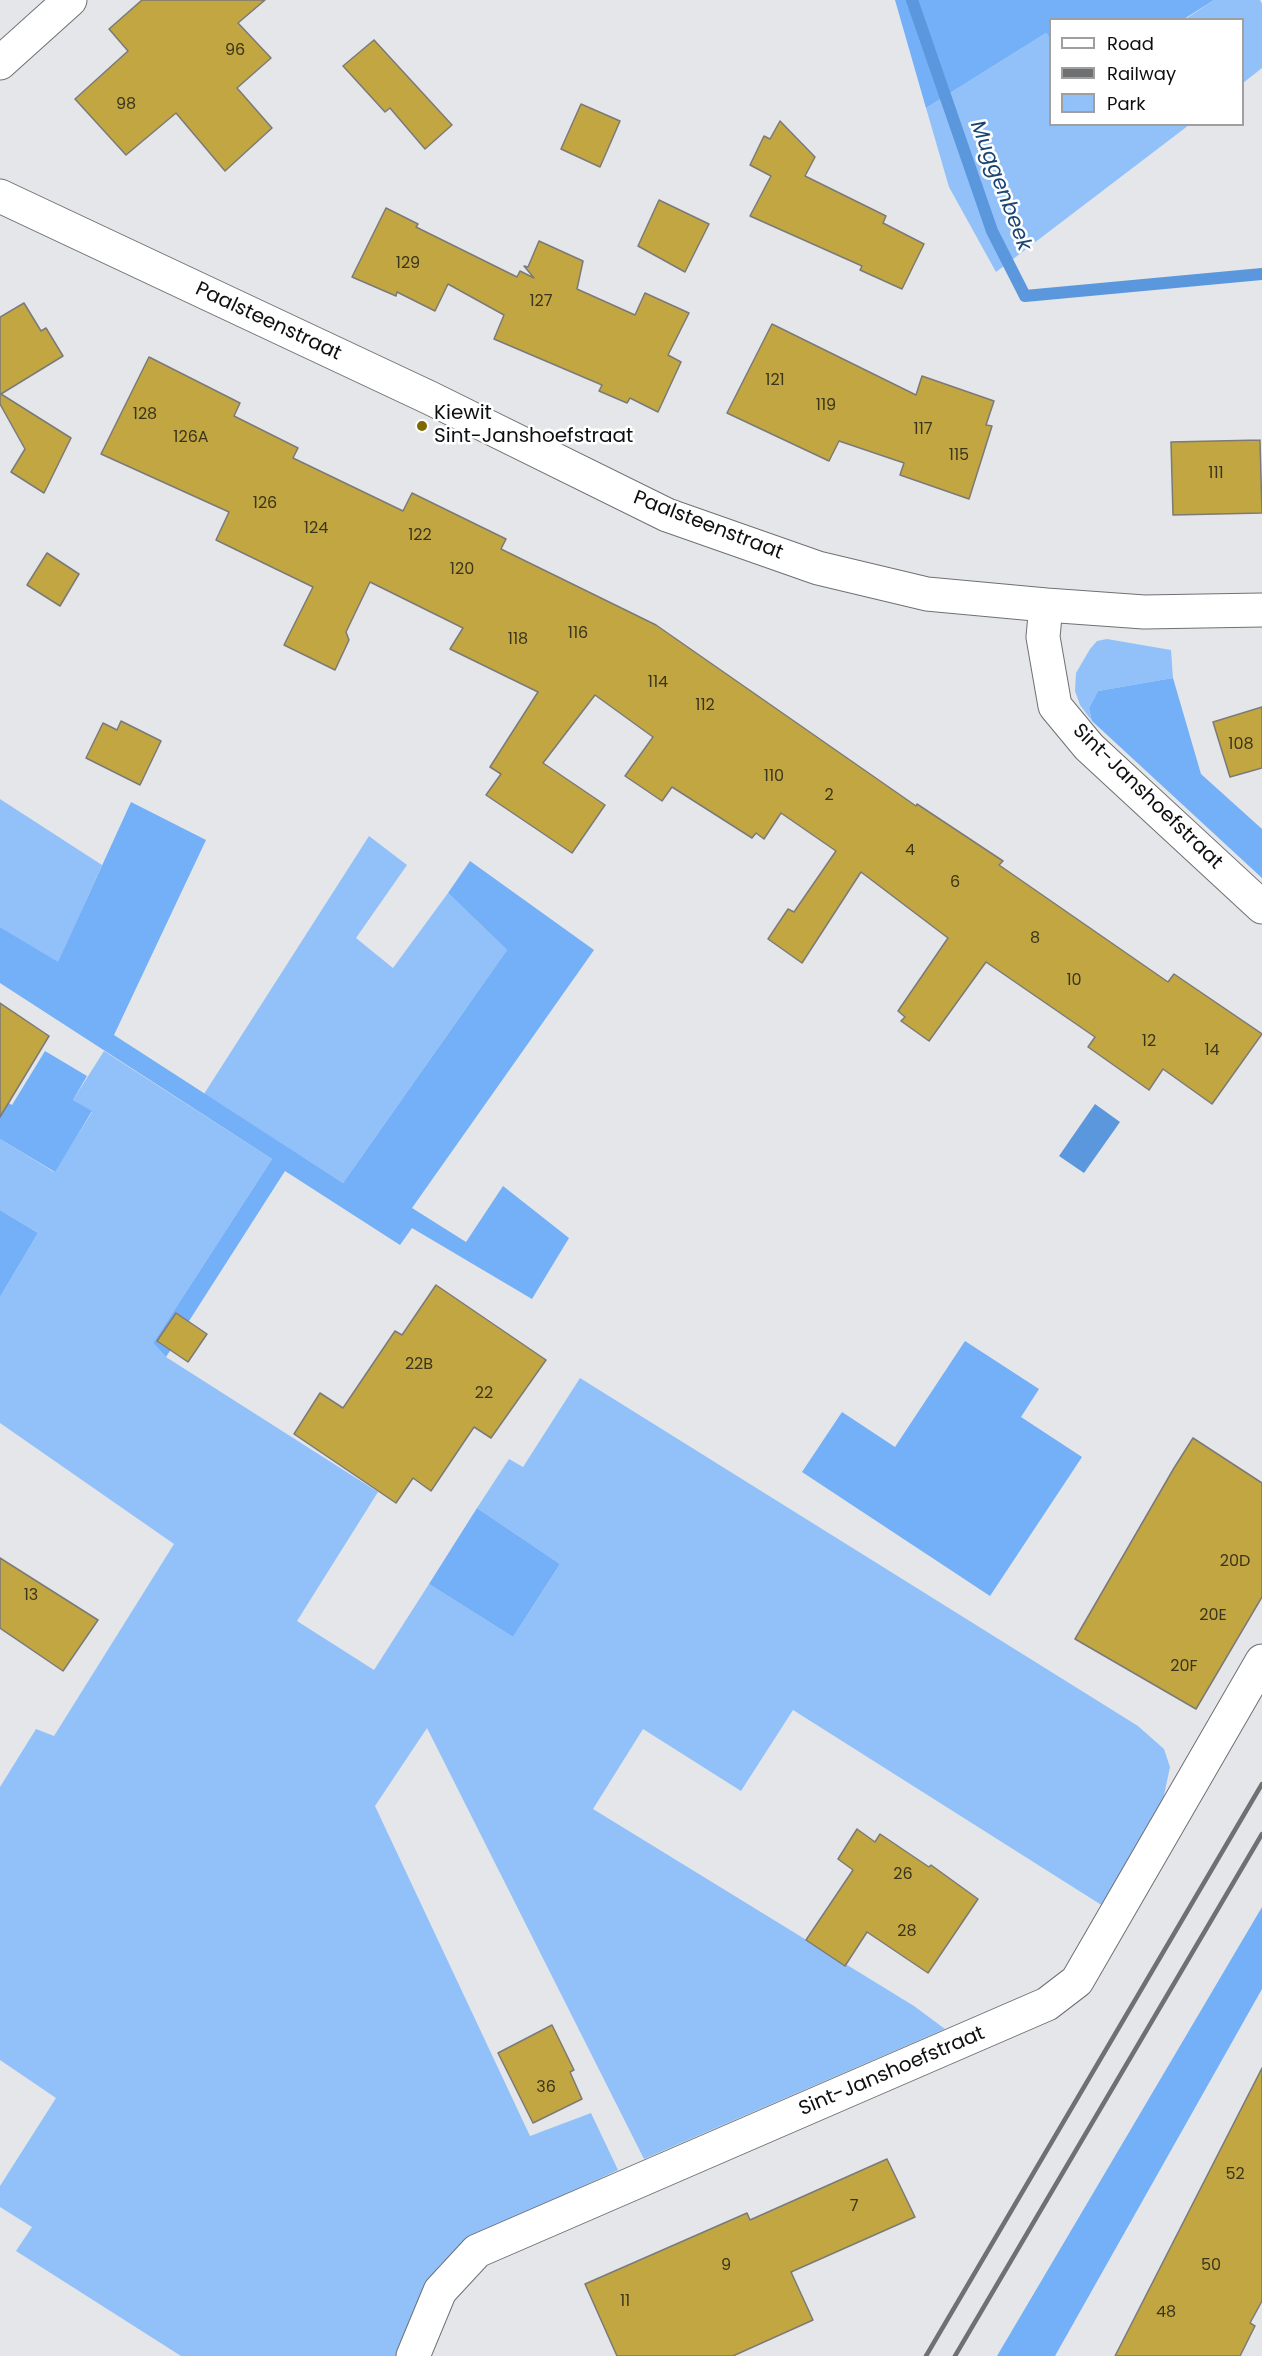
<!DOCTYPE html>
<html>
<head>
<meta charset="utf-8">
<style>
  body { margin:0 }
  #map { position:relative; width:1262px; height:2356px; overflow:hidden; background:#e4e6e9; font-family:Poppins,sans-serif }
  canvas { display:block }
  .legend { position:absolute; left:1049px; top:18px; width:195px; height:108px; box-sizing:border-box; background:#fff; border:2px solid #9f9f9f; margin:0; padding:8px 10px; list-style:none; font-size:18px; color:#0e0f10 }
  .legend li { display:flex; align-items:center; gap:12px; height:30px }
  .legend b { width:30px; border:2px solid #9f9f9f }
</style>
</head>
<body>
<div id="map">
<canvas width="1262" height="2356"></canvas>
<ul class="legend">
<li><b style="height:8px;background:#fff"></b>Road</li>
<li><b style="height:8px;background:#6f7072"></b>Railway</li>
<li><b style="height:16px;background:#92c1f9"></b>Park</li>
</ul>
</div>
<script>
const ctx = document.querySelector('canvas').getContext('2d');
ctx.lineJoin = 'round';
function paint(path, color) { ctx.fillStyle = color; ctx.fill(path, 'evenodd'); }
const poly = rows => new Path2D(rows.map(r => 'M' + r).join(''));
function strokePath(path, color, width, dash) { ctx.strokeStyle = color; ctx.lineWidth = width; ctx.lineCap = dash ? 'butt' : 'round'; ctx.setLineDash(dash || []); ctx.stroke(path); }
function write(font, color, halo, rows, align = 'center') {
  ctx.font = font + ' Poppins,sans-serif'; ctx.lineWidth = 5; ctx.setLineDash([]); ctx.textBaseline = 'middle'; ctx.strokeStyle = halo; ctx.fillStyle = color; for (const [text, x, y, turn = 0] of rows) {
    ctx.save(); ctx.translate(x, y); ctx.rotate((+turn || 0) * Math.PI / 180); ctx.textAlign = isNaN(turn) ? turn : align; if (halo) ctx.strokeText(text, 0, 0); ctx.fillText(text, 0, 0); ctx.restore();
  }
}
const green = poly([
  [1214,0,1260,0,1262,4,1262,68,1243,83,1242,20,1184,20],
  [1046,33,1050,38,1050,124,1189,125,996,272,949,187,926,108],
  [1107,639,1171,650,1173,678,1098,691,1089,708,1092,721,1080,705,1075,691,1076,673,1090,649,1097,641],
  [0,799,102,865,58,963,0,927],
  [369,836,407,865,356,938,393,968,448,893,507,950,343,1183,204,1094],
  [104,1051,272,1159,153,1343,166,1357,378,1492,297,1621,374,1670,429,1584,513,1637,560,1564,477,1508,509,1459,523,1467,580,1378,1138,1726,1164,1749,1170,1767,1163,1800,1103,1906,793,1710,741,1791,643,1729,593,1809,914,2006,945,2029,644,2159,427,1728,375,1806,530,2136,591,2113,618,2170,465,2241,440,2265,419,2299,397,2356,181,2356,16,2251,32,2227,0,2207,0,2186,56,2098,0,2060,0,1787,36,1729,54,1736,174,1544,0,1423,0,1297,38,1233,0,1210,0,1139,54,1172,92,1112,73,1100]
]);
const forest = poly([
  [895,0,1214,0,1184,19,1050,20,1050,38,1046,33,926,108],
  [1173,678,1201,774,1262,829,1262,878,1092,721,1089,708,1098,691],
  [131,802,206,840,114,1035,343,1183,507,950,448,893,470,861,594,950,412,1208,466,1242,503,1186,569,1238,532,1299,412,1228,400,1245,285,1171,166,1357,153,1343,272,1159,0,983,0,927,58,962],
  [45,1051,87,1076,73,1100,92,1111,55,1172,0,1139,0,1098,12,1105],
  [0,1210,38,1233,0,1297],
  [965,1341,1039,1389,1021,1417,1082,1457,990,1596,802,1472,842,1412,895,1447],
  [477,1508,560,1564,513,1637,429,1584],
  [1262,1907,1262,1989,1055,2356,997,2356]
]);
const water = poly([
  [1095,1104,1120,1122,1084,1173,1059,1156]
]);
const stream = poly([
  [912,0,992,231,1025,296,1262,274]
]);
const building = poly([
  [142,0,265,0,238,23,271,58,237,88,272,128,225,171,176,113,126,155,75,99,128,51,109,29,142,0],
  [374,40,452,125,425,149,390,108,385,112,343,66,374,40],
  [581,104,620,121,600,167,561,149,581,104],
  [780,121,815,157,805,176,886,216,883,223,924,244,902,289,860,270,862,266,750,216,771,176,750,165,764,136,770,139,780,121],
  [659,200,709,224,685,272,638,246,659,200],
  [386,208,418,224,416,227,517,277,520,271,534,278,524,266,528,267,539,241,583,261,577,289,635,315,645,293,689,313,668,355,681,362,658,412,630,398,627,403,599,391,602,385,494,339,504,315,448,284,435,311,397,292,396,296,352,277,386,208],
  [24,303,41,331,46,328,63,356,1,394,71,438,44,493,11,472,25,449,0,404,0,317,24,303],
  [772,324,916,395,922,376,994,401,986,425,992,426,969,499,900,475,904,463,839,441,829,461,727,413,772,324],
  [149,357,240,403,234,416,298,448,293,458,403,511,412,493,506,539,501,549,656,625,916,806,917,804,1003,861,999,865,1168,982,1174,974,1262,1034,1212,1104,1163,1069,1149,1090,1088,1047,1095,1037,986,962,929,1041,901,1021,905,1017,898,1011,948,938,861,872,802,963,768,939,788,909,794,912,836,851,781,813,764,839,756,833,752,838,672,787,662,801,625,776,653,737,595,695,543,763,605,805,572,853,486,795,501,774,490,767,538,692,450,649,463,628,370,582,346,632,349,640,335,670,284,645,313,587,216,540,229,512,101,454,149,357],
  [1260,440,1262,513,1173,515,1171,442,1260,440],
  [47,553,79,574,60,606,27,585,47,553],
  [1262,707,1262,768,1230,777,1213,722,1262,707],
  [121,721,161,741,140,785,86,758,103,723,117,730,121,721],
  [0,1003,49,1036,0,1117,0,1003],
  [436,1285,546,1360,491,1438,474,1427,431,1491,413,1478,396,1503,294,1434,320,1393,343,1408,395,1331,402,1335,436,1285],
  [176,1313,207,1334,188,1362,157,1341,176,1313],
  [1193,1438,1262,1483,1262,1597,1196,1709,1075,1639,1174,1468,1193,1438],
  [0,1558,98,1620,63,1671,0,1628,0,1558],
  [857,1829,875,1842,880,1834,929,1867,931,1865,978,1899,928,1973,867,1932,845,1966,806,1940,853,1870,838,1859,857,1829],
  [552,2025,574,2070,570,2072,582,2099,533,2123,498,2053,552,2025],
  [1262,2068,1262,2301,1250,2323,1255,2326,1240,2356,1115,2356,1262,2068],
  [887,2159,915,2217,791,2272,813,2320,733,2356,617,2356,585,2284,747,2213,750,2220,887,2159]
]);
const minor = poly([
  [0,63,70,0],
  [0,196,430,398,667,515,818,568,927,594,1046,605,1144,612,1262,610],
  [1046,605,1043,637,1055,706,1089,747,1262,907],
  [413,2356,440,2291,477,2251,1047,2004,1077,1981,1262,1661]
]);
const rail = poly([
  [926,2356,1262,1784],
  [955,2356,1262,1834]
]);
const markers = [
  [422,426,6,"#806800"]
];
const numberNames = [
  ["96",235,51],
  ["98",126,105],
  ["129",408,264],
  ["127",541,302],
  ["121",775,381],
  ["119",826,406],
  ["128",145,415],
  ["117",923,430],
  ["126A",191,438],
  ["115",959,456],
  ["111",1216,474],
  ["126",265,504],
  ["124",316,529],
  ["122",420,536],
  ["120",462,570],
  ["116",578,634],
  ["118",518,640],
  ["114",658,683],
  ["112",705,706],
  ["108",1241,745],
  ["110",774,777],
  ["2",829,796],
  ["4",910,851],
  ["6",955,883],
  ["8",1035,939],
  ["10",1074,981],
  ["12",1149,1042],
  ["14",1212,1051],
  ["22B",419,1365],
  ["22",484,1394],
  ["20D",1235,1562],
  ["13",31,1596],
  ["20E",1213,1616],
  ["20F",1184,1667],
  ["26",903,1875],
  ["28",907,1932],
  ["36",546,2088],
  ["52",1235,2175],
  ["7",854,2207],
  ["9",726,2266],
  ["50",1211,2266],
  ["11",625,2302],
  ["48",1166,2313]
];
const streetNames = [
  ["Paalsteenstraat",268,322,25],
  ["Paalsteenstraat",708,526,21],
  ["Sint-Janshoefstraat",1147,797,44],
  ["Sint-Janshoefstraat",892,2072,-23]
];
const poiNames = [
  ["Kiewit",434,414],
  ["Sint-Janshoefstraat",434,437]
];
const waterNames = [
  ["Muggenbeek",1000,186,69]
];
paint(green, '#92c1f9');
paint(forest, '#73b0f7');
paint(water, '#5b97dd');
strokePath(stream, '#5b97dd', 12);
paint(building, '#c2a642');
strokePath(building, '#7b7a77', 1.5);
strokePath(minor, '#6e7173', 35);
strokePath(minor, '#fff', 33);
strokePath(rail, '#6f7072', 4.5);
for (const [x, y, r, color] of markers) { const dot = new Path2D(); dot.arc(x, y, r, 0, 2 * Math.PI); ctx.fillStyle = color; ctx.fill(dot); strokePath(dot, '#fff', 2); }
write('16px', '#3b351c', null, numberNames);
write('20px', '#0e0f10', '#fff', streetNames);
write('20px', '#0e0f10', '#fff', poiNames, 'left');
write('italic 21px', '#1a4472', '#fff', waterNames);
</script>
</body>
</html>
